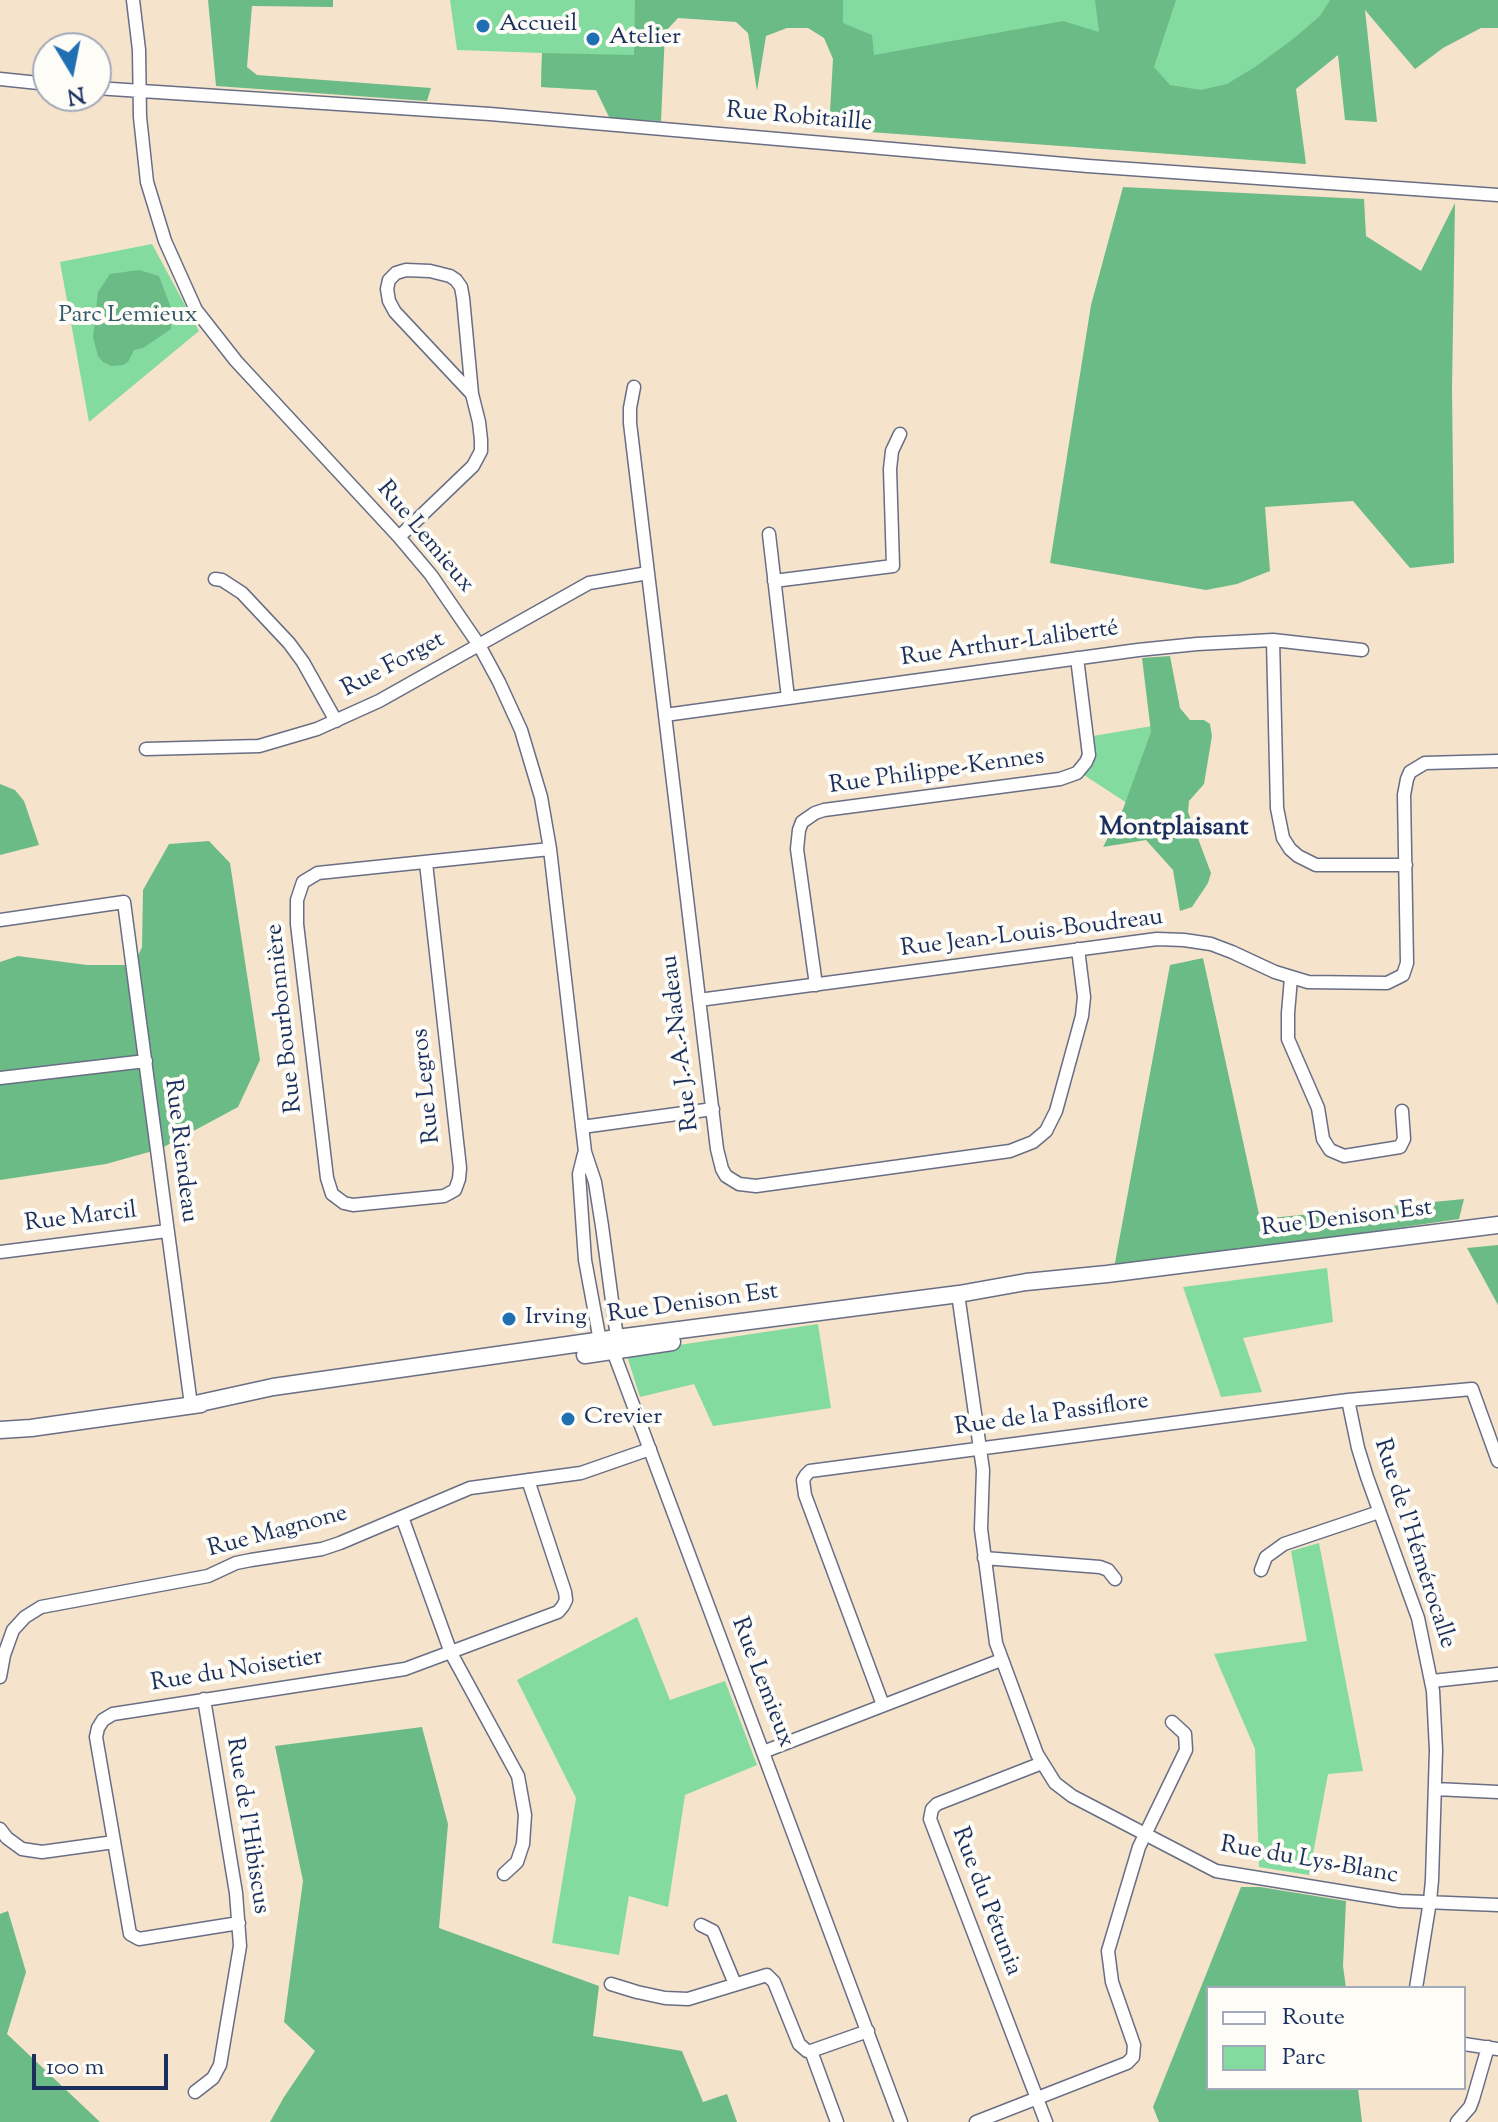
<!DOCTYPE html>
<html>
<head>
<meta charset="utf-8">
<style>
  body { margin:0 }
  #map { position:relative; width:1498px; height:2122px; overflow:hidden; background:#f6e3cc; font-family:"Sorts Mill Goudy",serif }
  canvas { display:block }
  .legend { position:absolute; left:1206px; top:1986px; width:260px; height:104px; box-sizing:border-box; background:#fdfcf7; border:2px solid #a3aaba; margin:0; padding:10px 14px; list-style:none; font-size:24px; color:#1b2f5e }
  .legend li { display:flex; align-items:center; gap:16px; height:40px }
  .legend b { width:40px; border:2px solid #a3aaba }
  .north { position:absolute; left:32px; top:32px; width:80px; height:80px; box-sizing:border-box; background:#fdfcf7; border:2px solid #a3aaba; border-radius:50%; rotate:170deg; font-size:22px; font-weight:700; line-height:32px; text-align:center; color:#1b2f5e }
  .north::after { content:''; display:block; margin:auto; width:28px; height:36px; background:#1f6fb2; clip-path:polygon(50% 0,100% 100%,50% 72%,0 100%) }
  .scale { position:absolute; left:32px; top:2054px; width:136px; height:36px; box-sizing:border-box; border:4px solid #1b2f5e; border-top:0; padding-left:10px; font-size:24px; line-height:28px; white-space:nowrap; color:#1b2f5e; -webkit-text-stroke:6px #fdfcf7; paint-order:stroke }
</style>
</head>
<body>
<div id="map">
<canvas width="1498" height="2122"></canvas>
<ul class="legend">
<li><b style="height:10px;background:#fff"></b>Route</li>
<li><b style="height:22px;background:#84db9f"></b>Parc</li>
</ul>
<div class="north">N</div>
<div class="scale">100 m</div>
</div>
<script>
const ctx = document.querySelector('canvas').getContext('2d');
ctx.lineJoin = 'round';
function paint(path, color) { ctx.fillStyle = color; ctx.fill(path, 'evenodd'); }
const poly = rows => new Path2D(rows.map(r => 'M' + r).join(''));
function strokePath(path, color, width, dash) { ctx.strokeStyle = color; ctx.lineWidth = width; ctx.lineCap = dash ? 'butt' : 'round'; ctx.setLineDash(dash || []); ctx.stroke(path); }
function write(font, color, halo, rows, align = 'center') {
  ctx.font = font + ' "Sorts Mill Goudy",serif'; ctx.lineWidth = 8; ctx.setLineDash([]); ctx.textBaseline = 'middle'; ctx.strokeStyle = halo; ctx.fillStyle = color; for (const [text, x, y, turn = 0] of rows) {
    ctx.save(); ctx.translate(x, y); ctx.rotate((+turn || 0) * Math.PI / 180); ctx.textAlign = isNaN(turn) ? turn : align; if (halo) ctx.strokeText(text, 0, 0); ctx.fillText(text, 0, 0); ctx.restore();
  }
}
const green = poly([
  [450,0,1337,0,1288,104,843,71,843,23,663,13,657,94,541,87,542,53,457,50],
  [152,244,199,331,89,422,60,262],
  [1164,724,1182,839,1084,775,1093,761,1093,736],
  [1327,1268,1333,1322,1243,1338,1262,1392,1221,1397,1183,1287],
  [818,1324,831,1408,713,1426,694,1384,640,1397,626,1353],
  [1319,1543,1363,1771,1328,1774,1309,1875,1259,1867,1255,1749,1214,1654,1307,1641,1291,1551],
  [637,1617,670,1700,725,1681,757,1765,685,1795,668,1907,629,1896,619,1955,552,1943,576,1798,517,1680]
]);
const forest = poly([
  [208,0,333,0,333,7,252,6,247,67,257,75,431,88,427,101,216,86],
  [635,0,843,0,843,23,872,35,874,55,1063,21,1099,32,1095,0,1176,0,1154,67,1170,85,1201,90,1227,84,1255,67,1293,39,1320,16,1330,0,1498,0,1498,28,1481,28,1443,48,1415,69,1365,10,1377,122,1345,120,1338,55,1296,89,1306,164,829,129,833,59,824,38,808,28,787,28,766,36,757,91,748,33,736,22,678,18,665,32,661,121,610,119,596,90,541,87,542,53,634,55],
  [1123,187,1364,199,1366,236,1421,271,1455,203,1452,388,1454,563,1410,568,1353,501,1265,507,1270,571,1237,584,1206,590,1050,563,1091,305],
  [139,270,159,276,171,308,171,329,143,348,134,350,128,362,123,365,111,366,103,362,98,356,93,337,98,292,110,274],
  [1170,656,1180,708,1190,720,1204,720,1210,724,1212,736,1204,784,1189,801,1188,812,1211,873,1208,883,1192,907,1180,911,1173,870,1146,840,1103,847,1123,809,1151,732,1142,658],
  [0,784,15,790,24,801,39,845,0,855],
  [209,841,230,863,260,1060,238,1107,160,1149,106,1164,0,1180,0,962,18,956,87,965,134,965,142,947,143,890,169,844],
  [1203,958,1260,1219,1464,1199,1459,1219,1026,1282,1114,1268,1170,965],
  [1498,1245,1498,1305,1467,1248],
  [422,1727,448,1824,439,1928,599,1986,593,2036,682,2051,703,2102,727,2094,737,2122,270,2122,284,2097,315,2051,284,2022,303,1881,275,1746],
  [1241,1887,1260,1887,1346,1901,1343,1966,1346,1988,1208,1988,1208,2088,1358,2088,1362,2122,1159,2122,1153,2107],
  [8,1911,26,1972,7,2034,100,2122,0,2122,0,1914]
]);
const minor = poly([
  [133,0,139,50,140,117,147,182,165,241,196,310,236,361,399,537,431,575,479,645,499,682,521,730,541,797,550,849,585,1152,595,1182,602,1226,617,1338,616,1343],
  [0,79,48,84],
  [96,88,490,114,1088,166,1498,195],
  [634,387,630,408,630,423,717,1149,722,1169,726,1176,739,1184,756,1186,1010,1151,1033,1142,1046,1131,1056,1111,1082,1016,1084,997,1078,949],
  [769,534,788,698],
  [399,537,473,466,481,451,481,440,479,422,472,394,463,298,461,287,456,280,450,276,430,271,406,270,396,273,389,280,387,289,389,301,395,312,472,394],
  [215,579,222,580,242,593,289,643,303,662,336,721],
  [774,581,893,566,890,469,892,451,900,434],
  [1273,640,1277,808,1283,838,1290,849,1298,856,1316,865,1406,865],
  [665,715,1138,650,1197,644,1273,640,1362,650],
  [146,749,259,746,317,729,379,701,589,583,648,573],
  [426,863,460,1168,459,1179,455,1190,444,1196,353,1205,344,1203,332,1194,327,1178,297,924,297,900,303,882,318,873,550,849],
  [0,920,124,902,191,1405],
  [1291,978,1288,1013,1288,1039,1318,1108,1323,1139,1330,1150,1344,1156,1400,1147,1404,1139,1402,1111],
  [816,985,797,849,799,830,802,822,815,813,824,810,1060,779,1077,773,1086,762,1089,755,1077,658],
  [699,1000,1157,939,1184,940,1211,944,1232,952,1275,972,1308,982,1387,983,1403,975,1407,963,1404,795,1407,779,1410,772,1425,763,1498,761],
  [0,1078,146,1061],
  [582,1127,713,1109],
  [584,1154,579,1174,585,1260,600,1341,613,1351,901,2122],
  [0,1252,167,1231],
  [959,1301,983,1470,981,1529,996,1643,1037,1754,1055,1783,1072,1796,1216,1871,1400,1901,1498,1905],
  [1348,1400,1358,1448,1367,1477,1418,1618,1433,1691,1436,1750,1432,1880,1430,1901,1416,1988],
  [402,1517,451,1653,518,1776,525,1815,523,1844,517,1862,504,1874],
  [984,1558,1100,1567,1108,1570,1115,1579],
  [1261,1570,1266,1557,1284,1544,1379,1512],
  [0,1677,4,1655,13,1630,25,1617,41,1607,208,1576,236,1563,251,1560,322,1549,340,1543,470,1488,581,1473,650,1449],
  [1432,1681,1498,1674],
  [883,1705,805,1495,803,1480,806,1475,810,1471,1348,1400,1472,1389,1498,1461],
  [763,1752,1001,1660],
  [1042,1763,937,1804,932,1809,930,1819,1046,2122],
  [1435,1789,1498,1792],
  [0,1829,7,1838,22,1849,42,1852,114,1842],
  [239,1923,139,1939,130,1934,96,1737,98,1728,103,1720,113,1714,405,1669,558,1612,563,1606,566,1600,565,1592,528,1480],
  [701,1925,713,1931,735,1984],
  [611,1984,637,1992,665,1998,688,1999,767,1975,774,1982,799,2044,807,2051,811,2051,868,2031],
  [1464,2044,1498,2049],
  [811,2051,837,2122],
  [195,2092,213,2078,220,2065,240,1946,236,1893,204,1699],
  [976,2122,1127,2063,1133,2057,1134,2045,1112,1982,1108,1951,1139,1847,1186,1750,1185,1734,1172,1722],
  [1457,2122,1470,2107,1473,2099,1488,2047]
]);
const major = poly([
  [585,1355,672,1342],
  [191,1405,273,1387,617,1338,959,1294,1026,1282,1107,1274,1498,1225],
  [0,1430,31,1428,201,1404]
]);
const markers = [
  [483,26,8,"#1f6fb2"],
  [593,39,8,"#1f6fb2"],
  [509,1319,8,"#1f6fb2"],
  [568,1419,8,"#1f6fb2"]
];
const poiNames = [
  ["Accueil",499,26],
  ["Atelier",609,39],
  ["Irving",525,1319],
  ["Crevier",584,1419]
];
const streetNames = [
  ["Rue Robitaille",799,119,5],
  ["Rue Lemieux",424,538,50],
  ["Rue Arthur-Laliberté",1010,645,-8],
  ["Rue Forget",394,666,-28],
  ["Rue Philippe-Kennes",937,773,-8],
  ["Rue Jean-Louis-Boudreau",1032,935,-7],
  ["Rue Bourbonnière",286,1018,-96],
  ["Rue J.-A.-Nadeau",682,1043,-97],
  ["Rue Legros",428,1086,-96],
  ["Rue Riendeau",179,1151,83],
  ["Rue Marcil",81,1219,-7],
  ["Rue Denison Est",1347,1220,-7],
  ["Rue Denison Est",693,1305,-8],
  ["Rue de la Passiflore",1052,1416,-8],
  ["Rue Magnone",278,1533,-15],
  ["Rue de l'Hémérocalle",1413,1544,72],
  ["Rue du Noisetier",237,1672,-9],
  ["Rue Lemieux",761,1683,69],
  ["Rue de l'Hibiscus",246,1826,81],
  ["Rue du Lys-Blanc",1309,1862,10],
  ["Rue du Pétunia",985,1902,69]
];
const parkNames = [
  ["Parc Lemieux",128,317]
];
const neighbourhoodNames = [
  ["Montplaisant",1174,830]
];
paint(green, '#84db9f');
paint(forest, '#6bbb86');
strokePath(minor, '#686e84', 15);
strokePath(major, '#686e84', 19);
strokePath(minor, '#fff', 12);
strokePath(major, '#fff', 16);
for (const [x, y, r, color] of markers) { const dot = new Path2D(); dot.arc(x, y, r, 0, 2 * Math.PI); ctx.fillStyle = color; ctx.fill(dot); strokePath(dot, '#fdfcf7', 3); }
write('24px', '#1b2f5e', '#fdfcf7', poiNames, 'left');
write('24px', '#1b2f5e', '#fdfcf7', streetNames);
write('24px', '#355a6e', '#fdfcf7', parkNames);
write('bold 26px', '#1b2f5e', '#fdfcf7', neighbourhoodNames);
</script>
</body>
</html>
